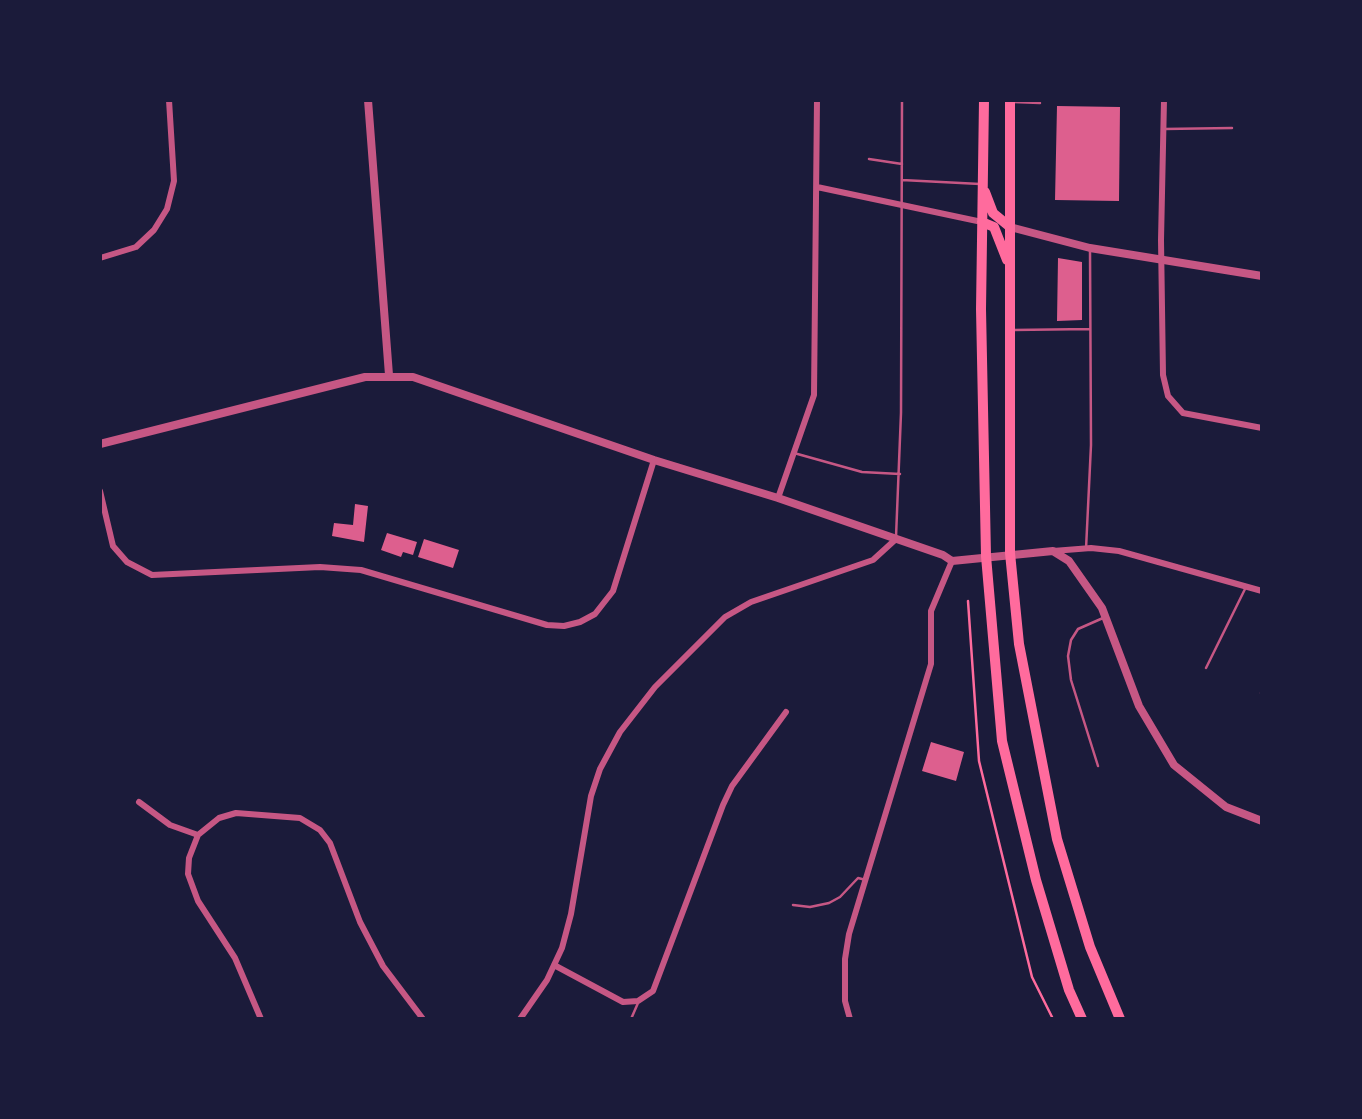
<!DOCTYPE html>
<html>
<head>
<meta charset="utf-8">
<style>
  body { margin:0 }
  #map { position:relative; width:1362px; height:1119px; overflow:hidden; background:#1b1b3a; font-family:"IBM Plex Sans",sans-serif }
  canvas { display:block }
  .frame { position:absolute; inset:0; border:102px solid #1b1b3a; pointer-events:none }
</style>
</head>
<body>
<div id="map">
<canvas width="1362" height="1119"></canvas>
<div class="frame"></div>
</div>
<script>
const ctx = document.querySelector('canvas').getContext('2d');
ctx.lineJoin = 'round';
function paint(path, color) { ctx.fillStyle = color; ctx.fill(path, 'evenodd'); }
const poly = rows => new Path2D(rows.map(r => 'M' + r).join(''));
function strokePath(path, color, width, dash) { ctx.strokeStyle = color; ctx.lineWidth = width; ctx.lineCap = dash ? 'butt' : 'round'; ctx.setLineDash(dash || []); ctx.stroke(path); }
const building = poly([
  [1057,106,1120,107,1119,201,1055,200],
  [1058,258,1082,262,1082,320,1057,321],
  [355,504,368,506,364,542,332,536,334,523,353,525],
  [387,533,417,542,413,555,403,552,401,557,381,550],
  [424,539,459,550,453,568,418,557],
  [931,742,964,752,956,781,922,771]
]);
const path = poly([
  [968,601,979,761,1032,977,1053,1019]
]);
const service = poly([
  [1013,102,1040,103],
  [1164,129,1232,128],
  [869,159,902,164],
  [902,180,980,184],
  [1013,330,1090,329],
  [794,453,862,472,900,474],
  [896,537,901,413,902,100],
  [1086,549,1091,445,1090,251],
  [1206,668,1246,587],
  [1261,693,1262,693],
  [1098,766,1071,680,1068,656,1071,640,1078,629,1103,618],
  [793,905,810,907,829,903,840,897,858,878,866,880],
  [631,1019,638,1003]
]);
const minor = poly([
  [1164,100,1161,240,1163,375,1168,396,1183,413,1262,428],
  [817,187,982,222],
  [100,258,136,247,154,230,167,209,174,181,169,100],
  [100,491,113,546,127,562,152,575,320,567,361,570,547,625,564,626,580,622,595,614,613,591,654,460],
  [778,498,814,395,817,100],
  [1053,551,1091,548,1119,551,1262,591],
  [139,802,170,825,198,835],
  [554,965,623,1002,638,1001,653,991,723,805,732,786,786,712],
  [261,1019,235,958,198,901,188,874,189,858,198,835,219,818,236,813,300,818,320,830,330,843,360,922,383,966,423,1019],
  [520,1019,547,980,562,948,571,914,591,796,600,769,620,732,655,687,725,617,751,602,873,560,896,539],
  [850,1019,845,1001,845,959,849,934,931,664,931,611,952,561]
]);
const tertiary = poly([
  [368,100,389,375],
  [1010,227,1090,248,1262,276],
  [100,444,365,377,413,377,654,460,778,498,943,555,952,561,1053,551,1069,561,1102,608,1139,706,1174,765,1226,807,1262,821]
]);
const primary = poly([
  [984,100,981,309,986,556,1002,741,1036,880,1069,990,1082,1019],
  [1010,100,1010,553,1019,644,1057,839,1090,947,1120,1019],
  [985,192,993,213,1010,227],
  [982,222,994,227,1007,260]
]);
paint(building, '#dd5f8e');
strokePath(path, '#ff6b9d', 2.5);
strokePath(service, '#c65784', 2.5);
strokePath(minor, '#c65784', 6);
strokePath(tertiary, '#c65784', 8);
strokePath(primary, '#ff6b9d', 10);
</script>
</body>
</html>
